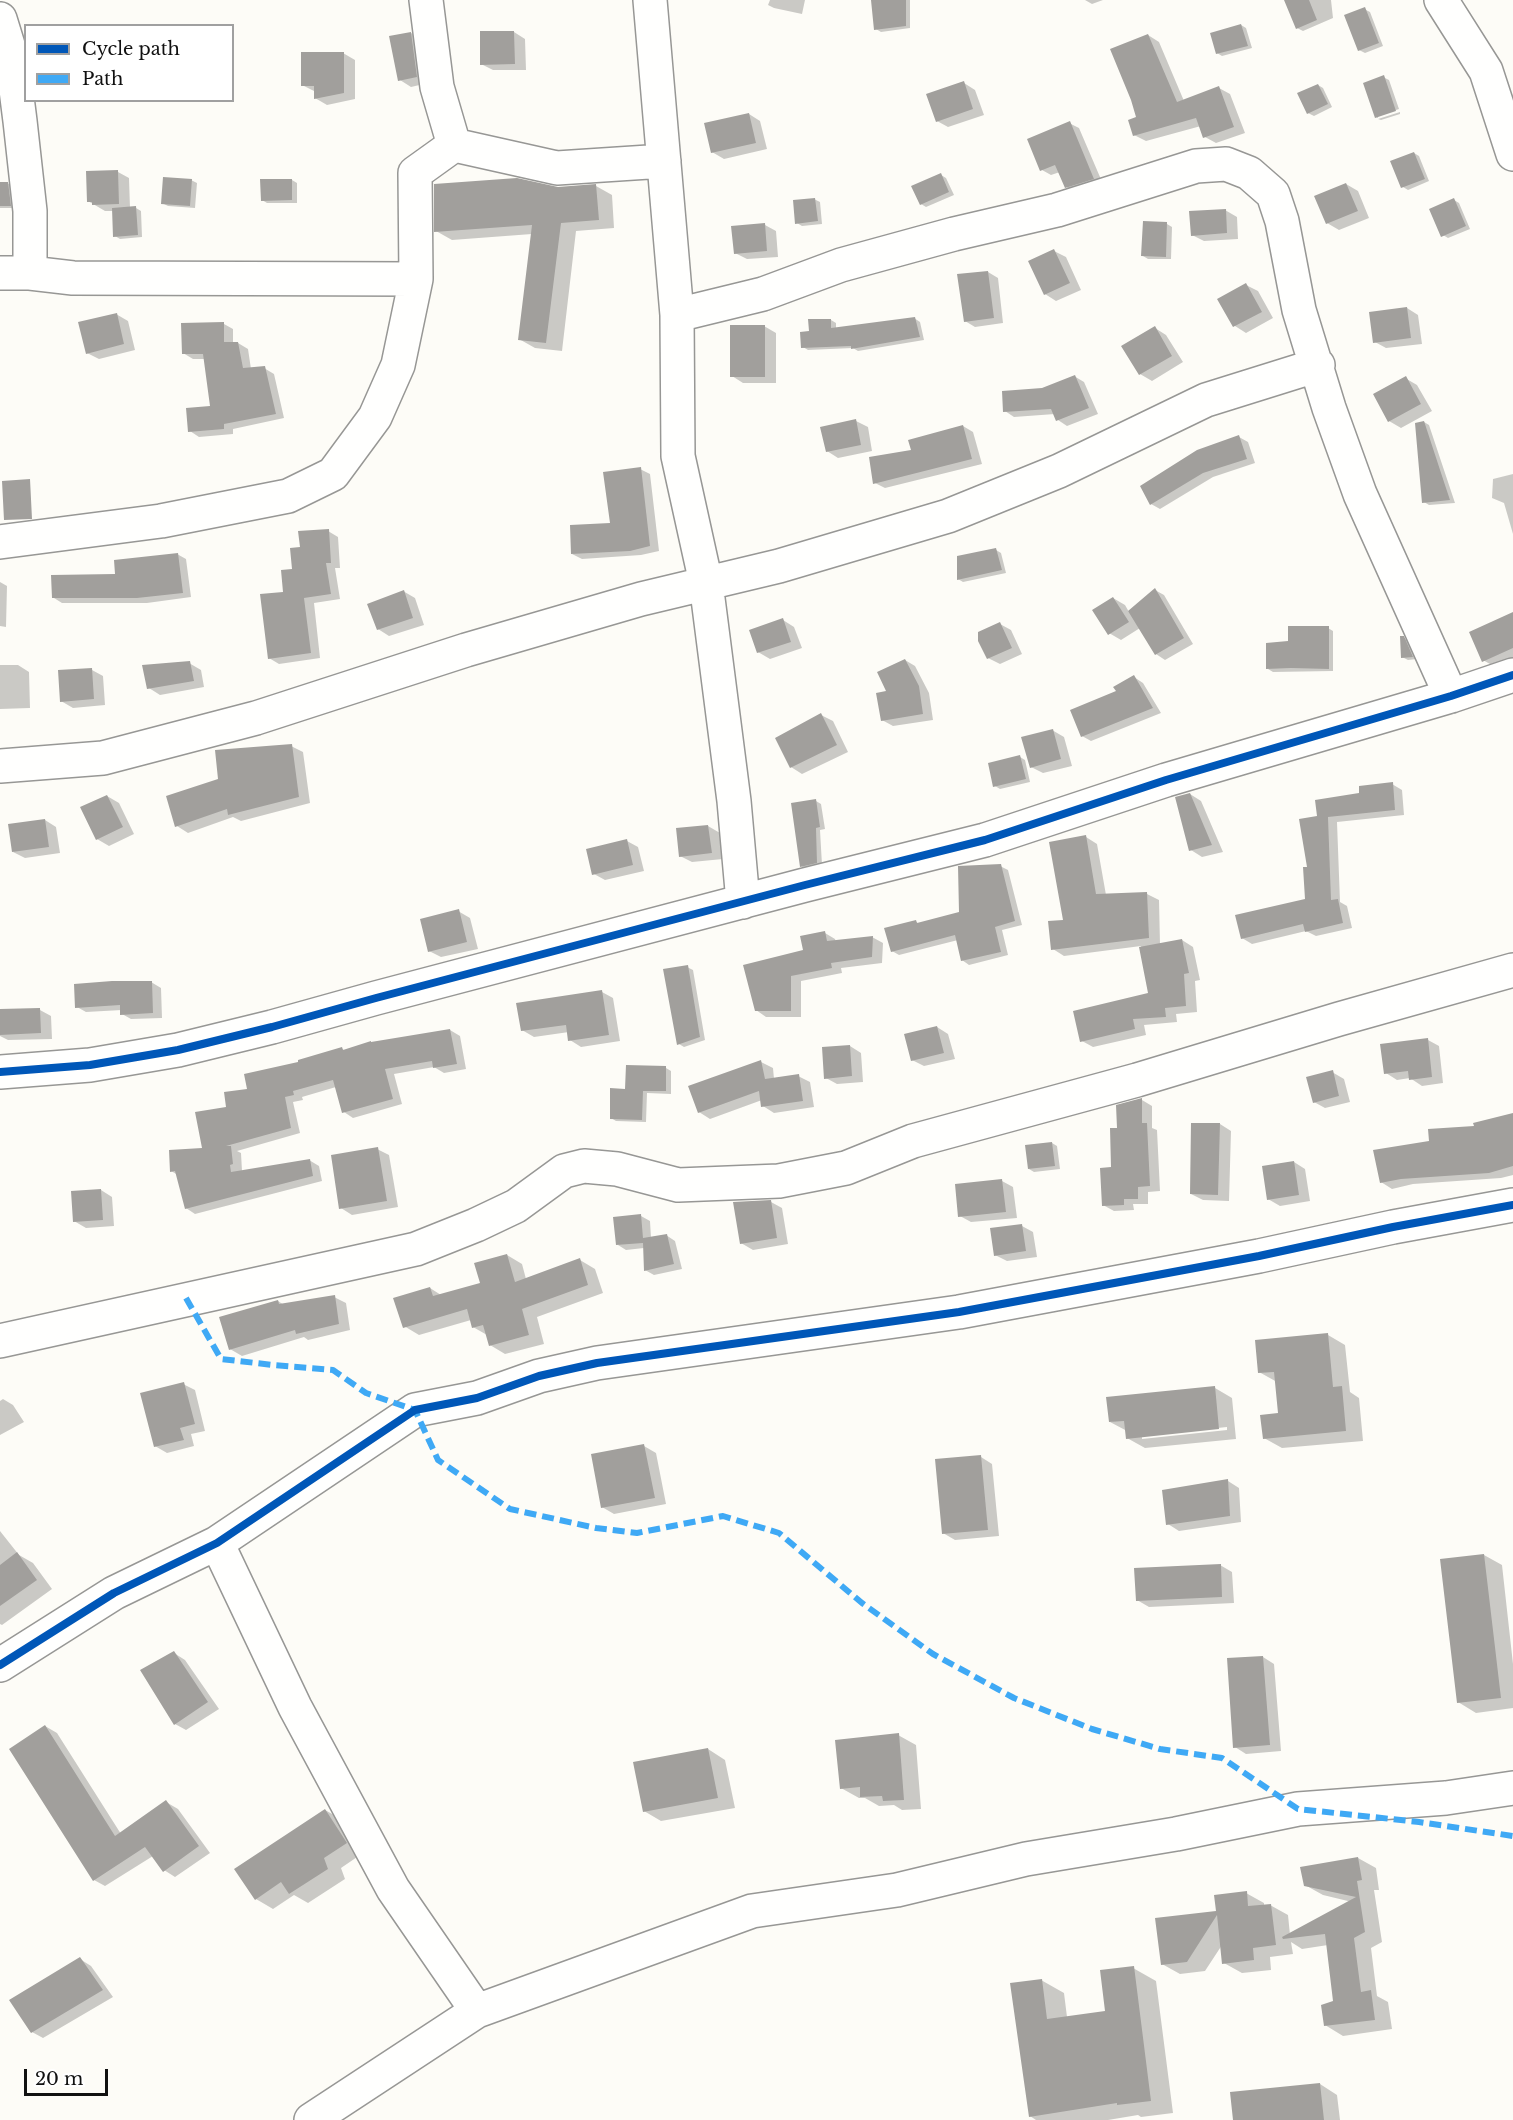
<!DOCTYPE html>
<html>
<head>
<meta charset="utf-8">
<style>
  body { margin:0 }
  #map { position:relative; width:1513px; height:2120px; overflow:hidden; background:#fdfcf7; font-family:"Libre Baskerville",serif }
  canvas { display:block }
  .legend { position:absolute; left:24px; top:24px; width:210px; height:78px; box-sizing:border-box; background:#fff; border:2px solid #a0a0a0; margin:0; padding:8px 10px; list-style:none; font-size:18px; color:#111 }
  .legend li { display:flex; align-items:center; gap:12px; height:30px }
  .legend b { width:30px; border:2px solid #a0a0a0 }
  .scale { position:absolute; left:24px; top:2069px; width:84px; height:27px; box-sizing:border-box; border:3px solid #111; border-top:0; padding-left:8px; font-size:18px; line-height:21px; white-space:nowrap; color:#111; -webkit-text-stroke:4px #fff; paint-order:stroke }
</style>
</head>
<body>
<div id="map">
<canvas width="1513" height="2120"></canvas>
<ul class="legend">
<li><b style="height:8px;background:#0057b8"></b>Cycle path</li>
<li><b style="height:8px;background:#3fa9f5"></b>Path</li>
</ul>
<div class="scale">20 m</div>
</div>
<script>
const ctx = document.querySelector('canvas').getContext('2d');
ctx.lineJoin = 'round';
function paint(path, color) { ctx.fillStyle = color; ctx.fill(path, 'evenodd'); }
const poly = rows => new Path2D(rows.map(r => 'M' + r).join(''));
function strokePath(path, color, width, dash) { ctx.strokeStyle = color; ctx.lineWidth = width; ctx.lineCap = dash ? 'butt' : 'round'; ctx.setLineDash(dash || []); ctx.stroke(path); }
const shadow = poly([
  [770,0,805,0,802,14,774,8,768,5],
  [872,0,910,0,910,28,881,32,876,29],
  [1085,0,1103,0,1092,4],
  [1285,0,1331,0,1333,18,1303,31,1297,28],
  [1364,9,1370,12,1383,46,1365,53,1359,50],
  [1241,25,1246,28,1252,48,1222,56,1217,53],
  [514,32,525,39,526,70,493,70,481,64],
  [411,33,422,40,428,83,411,87,400,80],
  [1148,35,1159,42,1184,101,1219,88,1230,94,1245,133,1216,143,1205,137,1201,126,1146,141,1134,135],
  [343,53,355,60,355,99,327,105,315,98,316,92,302,85],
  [1383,77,1389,80,1399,109,1378,116,1378,118,1376,117],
  [964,83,975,90,984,115,948,127,937,121],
  [1318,85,1323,88,1332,107,1314,116,1308,113],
  [1400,112,1400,114,1381,120,1378,119],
  [749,114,760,121,767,149,724,159,712,152],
  [1069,123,1079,128,1103,184,1076,192,1066,187,1060,172,1051,175,1042,170],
  [1414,153,1419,156,1429,181,1408,190,1403,187],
  [118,172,129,178,130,208,136,208,141,211,142,237,120,239,115,236,113,211,105,211,88,201],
  [941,175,946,178,954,195,926,207,921,204],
  [191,180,197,183,195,208,168,206,162,203],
  [292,180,297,183,297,203,267,203,262,200],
  [0,183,7,183,13,186,15,208,0,208],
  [1346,184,1358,191,1369,218,1339,230,1327,223,1316,197],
  [596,186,612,195,614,228,576,231,562,351,535,348,519,339,532,234,452,240,436,231,558,188],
  [814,199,820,202,822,224,802,226,797,223],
  [1454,200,1459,203,1470,229,1448,238,1443,235],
  [1225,210,1237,217,1238,239,1204,241,1192,235],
  [1145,223,1167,224,1172,227,1171,259,1148,259,1143,256],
  [765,225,776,231,778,257,747,259,735,253],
  [1054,251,1066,257,1081,290,1056,301,1045,294],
  [988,272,998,278,1003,323,975,327,965,321,958,276],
  [1246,285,1258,291,1273,318,1246,333,1235,326,1220,299],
  [1407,308,1418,315,1422,344,1386,348,1375,342],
  [116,314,128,321,135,350,99,359,87,353],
  [914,318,920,322,924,340,858,351,853,348,808,350,803,347,811,332,831,320,836,323,836,329],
  [224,324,233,329,233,343,238,343,248,349,251,369,264,368,274,374,284,418,233,429,233,434,199,437,190,431,212,407,205,359,193,359,183,353],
  [764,326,776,333,776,383,743,383,732,376],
  [1155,328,1166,335,1183,362,1152,381,1140,374],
  [1074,376,1084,382,1098,414,1067,426,1058,420,1055,414,1014,417,1005,411,1042,390],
  [1405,378,1417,385,1432,411,1401,428,1389,421],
  [856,421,868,427,872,451,838,458,827,451],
  [1424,422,1429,425,1455,503,1429,505,1424,502],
  [963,426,973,432,982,464,885,488,875,483,913,452],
  [1239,437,1248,442,1255,463,1213,477,1160,509,1151,504],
  [640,469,650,474,659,551,641,555,582,559,572,554,611,524],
  [1513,474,1513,534,1504,503,1492,498,1493,479],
  [328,531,338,537,340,568,335,568,340,599,314,603,320,658,279,664,269,658,293,571,302,549],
  [996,550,1001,553,1006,573,963,582,958,579],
  [177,554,186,559,191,597,147,603,62,603,54,598],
  [0,582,7,586,6,627,0,626],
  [1155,590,1164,595,1193,644,1165,660,1156,654,1140,628,1121,640,1109,633,1113,598,1125,605,1129,612],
  [403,591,415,598,424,625,389,636,378,629],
  [1513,617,1513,659,1495,667,1483,660],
  [783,620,794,627,802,648,770,659,758,652],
  [1000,624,1011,630,1022,654,1000,664,988,658],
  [1328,628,1333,631,1333,671,1273,672,1268,669,1290,643],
  [1403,638,1409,641,1417,659,1408,660,1402,657],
  [905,660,915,666,929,693,933,720,893,726,882,720],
  [189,663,201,670,204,687,160,695,149,688],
  [0,665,18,665,29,672,30,708,0,709],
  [92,670,103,676,105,705,73,708,61,701],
  [1134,677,1143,683,1161,713,1091,741,1082,736,1118,692],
  [821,715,833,721,848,752,802,774,791,767],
  [1052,730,1064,737,1072,766,1043,773,1031,767],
  [291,746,303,752,310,803,241,821,233,817,188,833,177,826,220,780],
  [1020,757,1025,760,1030,782,1000,789,995,786],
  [1392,784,1402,790,1404,815,1337,822,1340,902,1347,906,1352,928,1316,936,1306,931,1252,944,1242,938,1306,900,1318,817,1361,794],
  [1190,794,1201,801,1223,852,1202,857,1191,850],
  [107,796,119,803,134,834,109,846,97,839],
  [816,801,821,804,825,829,820,830,822,865,806,869,801,866],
  [45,820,56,827,60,853,25,858,13,852],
  [708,826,720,833,723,859,692,862,680,856],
  [1086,837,1097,844,1106,895,1147,894,1159,900,1160,944,1182,940,1193,947,1200,980,1195,981,1197,1012,1176,1014,1177,1022,1144,1025,1146,1035,1093,1047,1082,1041,1150,994,1141,946,1064,956,1053,949,1065,921],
  [627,841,638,847,644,871,605,880,594,874],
  [1000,866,1008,870,1022,925,1002,930,1008,955,969,965,962,960,958,940,899,955,892,951,915,921,919,924,960,913],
  [458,911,470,918,478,949,441,957,429,951],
  [825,933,835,939,836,942,872,937,883,943,882,963,841,968,842,973,801,981,801,1017,766,1017,756,1010],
  [687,967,693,970,705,1040,684,1047,679,1044],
  [151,982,161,988,162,1018,131,1019,122,1014,122,1010,86,1012,77,1007],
  [602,992,613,998,620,1041,581,1047,570,1040,569,1032,534,1037,522,1030],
  [0,1010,40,1010,51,1016,52,1039,8,1040,0,1036],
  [937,1027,948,1034,955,1059,924,1066,912,1060],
  [450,1030,460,1036,466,1069,444,1073,434,1067,394,1074,402,1104,353,1118,344,1112,336,1087,302,1097,303,1100,293,1102,300,1133,237,1151,241,1153,242,1171,309,1160,319,1166,322,1181,195,1214,186,1208,178,1175,171,1171,203,1149,228,1109,249,1090,300,1063,342,1049,346,1051],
  [1428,1040,1439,1046,1443,1083,1422,1086,1410,1078,1397,1080,1386,1073],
  [850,1046,861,1053,863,1082,837,1084,826,1078],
  [761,1062,773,1068,774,1079,798,1076,810,1082,814,1107,774,1113,763,1106,762,1100,710,1119,699,1112],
  [666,1068,671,1071,671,1094,647,1093,646,1122,616,1121,611,1118,627,1090],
  [1332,1072,1344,1079,1350,1102,1325,1108,1314,1102],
  [1142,1100,1152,1106,1152,1128,1157,1130,1160,1191,1148,1192,1148,1204,1133,1204,1134,1210,1114,1211,1103,1205,1113,1169,1118,1129],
  [1513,1115,1513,1175,1501,1178,1413,1184,1392,1189,1381,1182,1431,1142],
  [1220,1124,1231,1131,1229,1201,1203,1200,1191,1194],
  [1052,1143,1057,1146,1060,1169,1034,1172,1029,1169],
  [377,1149,389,1155,398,1207,352,1215,341,1208],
  [1294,1162,1305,1169,1310,1201,1280,1206,1268,1199],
  [1002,1181,1013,1187,1017,1218,971,1222,960,1216],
  [101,1190,112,1197,114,1226,86,1228,74,1221],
  [771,1202,782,1208,788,1244,753,1250,741,1243],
  [641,1216,650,1221,651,1238,666,1235,675,1241,682,1269,654,1275,645,1270,644,1248,626,1250,618,1245],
  [1022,1226,1033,1232,1037,1257,1007,1261,995,1255],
  [507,1255,522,1264,526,1279,580,1260,595,1269,603,1293,537,1317,544,1344,505,1354,490,1345,487,1335,473,1327,471,1320,419,1335,404,1326,430,1288,441,1295,481,1284],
  [334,1297,346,1303,350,1330,308,1340,304,1337,242,1356,230,1349,278,1301,284,1305],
  [1328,1335,1345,1345,1350,1392,1359,1398,1363,1441,1282,1448,1264,1438,1280,1415,1277,1382,1259,1372],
  [183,1384,195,1390,205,1431,191,1434,194,1446,167,1453,155,1446],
  [1215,1388,1232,1398,1236,1439,1145,1448,1127,1438,1127,1431,1110,1422],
  [1227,1427,1227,1430,1142,1439,1142,1436],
  [3,1399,13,1405,24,1422,0,1435,0,1401],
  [644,1446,656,1453,666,1504,614,1514,602,1507],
  [981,1457,992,1464,999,1536,955,1540,943,1533],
  [1228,1481,1239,1488,1241,1522,1179,1531,1168,1524],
  [0,1531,19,1555,33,1563,52,1589,2,1625,0,1624],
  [1484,1555,1502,1565,1513,1664,1513,1708,1476,1713,1458,1702],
  [1220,1565,1232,1572,1234,1603,1149,1607,1137,1600],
  [174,1653,185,1660,219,1709,186,1730,175,1724],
  [1263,1657,1274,1664,1281,1751,1246,1754,1235,1747],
  [45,1726,57,1733,121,1834,166,1802,178,1809,210,1853,175,1877,164,1870,153,1856,105,1886,94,1880],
  [898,1735,916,1745,921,1809,902,1810,894,1805,879,1806,865,1798,859,1798,841,1788],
  [708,1749,725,1760,735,1808,661,1821,644,1811],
  [325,1810,343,1820,363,1853,341,1868,345,1879,308,1903,294,1895,273,1909,256,1899],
  [1358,1858,1376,1868,1379,1890,1374,1890,1382,1942,1371,1948,1377,1996,1388,2002,1392,2029,1343,2036,1325,2025,1334,2002,1328,1945,1302,1949,1291,1942,1293,1954,1270,1957,1271,1970,1242,1973,1224,1963,1222,1945,1205,1971,1180,1974,1162,1964,1218,1912,1246,1893,1264,1903,1264,1906,1270,1905,1288,1915,1290,1935,1352,1902,1323,1895,1305,1885],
  [80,1959,91,1966,113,1997,43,2038,32,2032],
  [1133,1968,1156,1981,1173,2113,1141,2117,1138,2115,1108,2120,1036,2120,1030,2116,1041,1980,1064,1993,1067,2017,1106,2012],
  [1320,2084,1337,2095,1340,2120,1234,2120]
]);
const building = poly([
  [871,0,906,0,906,26,874,30],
  [1284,0,1309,0,1317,20,1296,29],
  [1365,7,1379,43,1358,51,1344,15],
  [1241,24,1248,46,1216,54,1210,33],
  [480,31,514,31,515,64,480,65],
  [411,32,417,77,398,81,389,36],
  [1148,34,1177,102,1219,86,1234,127,1203,138,1196,118,1133,136,1128,120,1136,117,1131,100,1110,49],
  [301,52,344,52,344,93,314,99,314,86,301,86],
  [1384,75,1396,111,1375,118,1363,83],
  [964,81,973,109,936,122,926,94],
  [1318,84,1328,104,1307,114,1297,93],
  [749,113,756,143,711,153,704,123],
  [1070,121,1094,179,1065,188,1055,165,1040,171,1027,139],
  [1414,152,1425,179,1401,188,1390,161],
  [118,170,119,204,92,205,92,202,87,202,86,171],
  [941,173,949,192,920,205,911,186],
  [163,177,192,179,190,206,161,204],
  [517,178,558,187,596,184,599,220,561,223,546,343,518,340,532,225,434,232,434,184],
  [260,179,292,179,292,200,261,201],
  [0,182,8,182,11,206,0,206],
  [1346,183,1358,211,1326,224,1314,196],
  [815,198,818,221,795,224,793,200],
  [1454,198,1466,226,1441,237,1429,209],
  [136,206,138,235,113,237,112,208],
  [1226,209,1227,233,1191,236,1189,211],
  [1143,221,1167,222,1166,257,1141,256],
  [765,223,767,251,734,254,731,226],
  [1054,249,1070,283,1044,295,1028,261],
  [988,271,994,318,964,322,957,274],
  [1246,283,1262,312,1233,327,1217,299],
  [1407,307,1411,338,1373,343,1369,312],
  [117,313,124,344,86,354,78,322],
  [915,317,920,337,851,349,851,346,801,348,800,332,809,331,808,319,831,319,831,328],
  [224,322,224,342,238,342,243,368,265,366,276,414,224,424,224,429,188,432,186,408,210,406,203,354,182,354,181,323],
  [730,325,765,325,765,377,730,377],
  [1155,326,1172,356,1139,375,1121,346],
  [1075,375,1089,408,1056,421,1051,409,1003,412,1002,391,1042,388],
  [1406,376,1421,404,1388,422,1373,394],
  [856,419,861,445,826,452,820,427],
  [1424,421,1444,482,1450,500,1422,503,1415,423],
  [963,425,972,459,873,484,869,457,911,450,908,440],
  [1239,435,1247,459,1203,473,1150,505,1140,486,1197,450],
  [641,467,650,546,630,551,571,554,570,525,610,523,603,472],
  [30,479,32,519,4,520,2,481],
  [329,529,331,563,326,563,331,594,304,598,311,653,268,659,260,594,283,592,281,570,292,569,290,548,300,547,298,531],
  [996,548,1002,570,957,580,957,556],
  [178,553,183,593,137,598,52,598,51,575,115,574,114,560],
  [1155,588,1184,638,1155,655,1128,611],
  [404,590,413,618,377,630,367,604],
  [1113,597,1129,622,1108,635,1092,610],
  [1513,612,1513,648,1482,662,1469,632],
  [783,618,791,642,757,653,749,630],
  [1000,622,1012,648,987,659,978,641,978,632],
  [1288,626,1329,626,1329,669,1291,668,1266,669,1266,643,1288,641],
  [1400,636,1404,636,1413,657,1401,658],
  [905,659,919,686,923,714,881,721,876,693,886,691,877,672],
  [190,661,194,681,147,689,142,665],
  [92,668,94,699,60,702,58,670],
  [1134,675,1153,708,1081,737,1070,710,1116,691,1113,687],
  [821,713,837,745,790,768,775,738],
  [1053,729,1061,759,1030,768,1021,737],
  [292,744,299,797,228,815,227,809,175,827,166,796,218,779,215,750],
  [1020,755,1026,779,993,787,988,763],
  [1393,782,1395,810,1328,817,1331,900,1338,899,1343,923,1305,932,1303,924,1241,939,1235,915,1305,899,1303,867,1307,867,1299,819,1317,816,1315,800,1359,793,1359,786],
  [1190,793,1212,845,1189,851,1175,797],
  [107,795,123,827,96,840,80,807],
  [816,799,820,827,816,828,817,863,800,867,791,803],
  [45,819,49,847,12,852,8,824],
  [708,825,712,853,679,857,676,828],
  [1086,835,1096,894,1147,892,1149,938,1051,950,1048,921,1063,920,1049,842],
  [627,839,633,865,592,875,586,849],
  [1001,864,1015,921,995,927,1001,952,961,961,955,935,891,952,884,928,916,920,917,923,959,912,958,866],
  [459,909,467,942,428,952,420,919],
  [825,931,827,941,873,936,872,957,831,963,832,968,791,976,791,1011,755,1011,743,965,803,950,800,936],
  [1182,939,1189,973,1184,974,1186,1006,1165,1008,1166,1017,1133,1019,1135,1029,1080,1042,1073,1011,1148,993,1139,947],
  [688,965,700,1037,677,1045,663,969],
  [112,981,152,981,153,1013,120,1015,120,1005,75,1008,74,984],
  [602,990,609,1035,568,1041,566,1025,521,1031,516,1003],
  [40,1008,41,1033,0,1035,0,1009],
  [937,1026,944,1053,911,1061,904,1034],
  [450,1029,457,1064,433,1068,432,1061,385,1069,393,1099,342,1113,333,1080,293,1091,294,1095,285,1097,291,1128,226,1146,231,1146,233,1164,230,1165,231,1172,310,1159,313,1176,185,1209,175,1171,170,1172,169,1150,202,1148,195,1112,226,1107,224,1092,247,1089,244,1074,298,1062,298,1060,342,1047,343,1050,371,1041,371,1042],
  [1428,1038,1432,1077,1409,1080,1408,1071,1384,1074,1380,1044],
  [850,1045,852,1076,824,1079,822,1047],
  [761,1060,765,1079,799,1074,803,1101,761,1107,759,1091,698,1113,688,1086],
  [626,1065,666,1066,666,1091,643,1091,642,1120,610,1119,610,1088,625,1089],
  [1333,1070,1339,1096,1313,1103,1306,1077],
  [1142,1098,1142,1123,1147,1123,1150,1186,1138,1187,1138,1199,1124,1199,1124,1205,1102,1206,1100,1168,1111,1167,1110,1128,1117,1128,1116,1105],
  [1513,1113,1513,1166,1489,1173,1401,1179,1380,1183,1373,1150,1429,1141,1428,1129,1474,1126,1473,1123],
  [1191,1123,1220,1123,1218,1195,1190,1194],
  [1052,1142,1055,1166,1028,1169,1025,1145],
  [378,1147,387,1201,339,1209,331,1155],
  [1294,1161,1299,1195,1267,1200,1262,1166],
  [1002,1179,1006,1212,958,1217,955,1184],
  [101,1189,103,1220,73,1222,71,1191],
  [771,1200,777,1238,740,1244,733,1202],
  [641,1214,643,1238,667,1234,674,1264,644,1271,643,1243,616,1245,613,1217],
  [1022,1224,1026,1251,994,1256,990,1228],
  [507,1254,515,1282,580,1258,588,1285,522,1309,529,1335,489,1346,483,1325,472,1328,467,1309,403,1328,393,1298,430,1287,433,1296,480,1283,474,1263],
  [335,1295,339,1324,296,1334,295,1330,229,1350,219,1317,278,1300,279,1304],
  [1328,1333,1333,1387,1342,1386,1346,1431,1263,1439,1260,1415,1278,1413,1274,1372,1258,1373,1255,1340],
  [184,1382,195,1424,180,1428,184,1440,154,1447,140,1393],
  [1215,1386,1219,1429,1126,1439,1124,1421,1109,1422,1106,1397],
  [644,1444,655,1498,601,1508,591,1454],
  [981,1455,988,1530,942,1534,935,1459],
  [1228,1479,1230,1516,1166,1525,1162,1490],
  [17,1552,37,1580,0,1606,0,1565],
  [1484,1554,1501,1698,1457,1703,1440,1559],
  [1221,1564,1222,1597,1136,1601,1134,1568],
  [174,1651,208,1702,174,1725,140,1670],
  [1263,1656,1270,1745,1233,1748,1227,1658],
  [45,1725,115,1836,166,1800,199,1846,163,1872,145,1847,93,1881,9,1749],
  [899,1733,904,1800,883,1801,882,1796,860,1797,860,1787,840,1789,835,1740],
  [708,1748,718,1798,643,1812,633,1762],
  [325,1809,347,1843,324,1858,328,1869,289,1894,281,1882,255,1900,234,1869],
  [1358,1857,1362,1880,1357,1881,1365,1932,1354,1938,1361,1992,1371,1990,1375,2020,1324,2026,1321,2005,1333,2001,1325,1934,1283,1939,1282,1937,1356,1897,1304,1886,1300,1867],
  [1247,1891,1248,1906,1271,1904,1276,1945,1253,1948,1254,1960,1222,1964,1217,1915,1187,1962,1161,1965,1155,1918,1216,1911,1214,1895],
  [80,1957,103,1990,31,2033,9,2000],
  [1134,1966,1151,2101,1117,2105,1117,2103,1029,2117,1010,1983,1042,1979,1047,2019,1105,2011,1100,1970],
  [1320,2083,1324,2120,1233,2120,1230,2092]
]);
const street = poly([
  [650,0,677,315,678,456,706,583,734,801,743,902],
  [1441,0,1486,71,1513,154],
  [0,19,12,58,20,121,30,211,30,273],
  [454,145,557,168,664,161],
  [0,273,30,273,73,278,416,279],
  [677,315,763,294,841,265,954,234,1057,210,1196,166,1226,164,1249,173,1273,194,1282,221,1299,310,1329,408,1360,494,1451,696],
  [0,542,161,521,288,496,333,474,375,417,398,365,416,279,415,173,454,145,437,87,426,0],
  [0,766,103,758,256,718,466,650,641,599,779,566,948,516,1059,471,1206,400,1318,365],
  [0,1072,90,1065,178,1050,272,1027,376,998,805,885,985,840,1166,780,1451,696,1513,675],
  [0,1341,416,1249,476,1225,516,1206,564,1171,584,1166,617,1169,678,1185,779,1181,846,1168,913,1141,1137,1080,1339,1019,1513,970],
  [217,1543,295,1707,393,1889,477,2011],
  [0,1665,114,1593,217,1543,415,1410,477,1398,539,1376,597,1363,959,1312,1259,1256,1393,1227,1513,1205],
  [311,2120,477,2011,752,1911,897,1890,1026,1859,1176,1834,1298,1809,1446,1798,1513,1788]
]);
const quiet = poly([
  [186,1298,221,1359,273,1365,333,1370,366,1393,415,1410,438,1460,510,1509,596,1528,637,1533,723,1516,779,1533,862,1603,933,1654,1014,1698,1092,1729,1160,1749,1222,1758,1298,1809,1419,1822,1513,1836]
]);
const cycleway = poly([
  [0,1072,90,1065,178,1050,272,1027,376,998,805,885,985,840,1166,780,1451,696,1513,675],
  [0,1665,114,1593,217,1543,415,1410,477,1398,539,1376,597,1363,959,1312,1259,1256,1393,1227,1513,1205]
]);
paint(shadow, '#0003');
paint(building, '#a19f9c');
strokePath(street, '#979795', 36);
strokePath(street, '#fffffe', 33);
strokePath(quiet, '#3fa9f5', 6, [12, 6]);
strokePath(cycleway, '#0057b8', 8);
</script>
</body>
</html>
